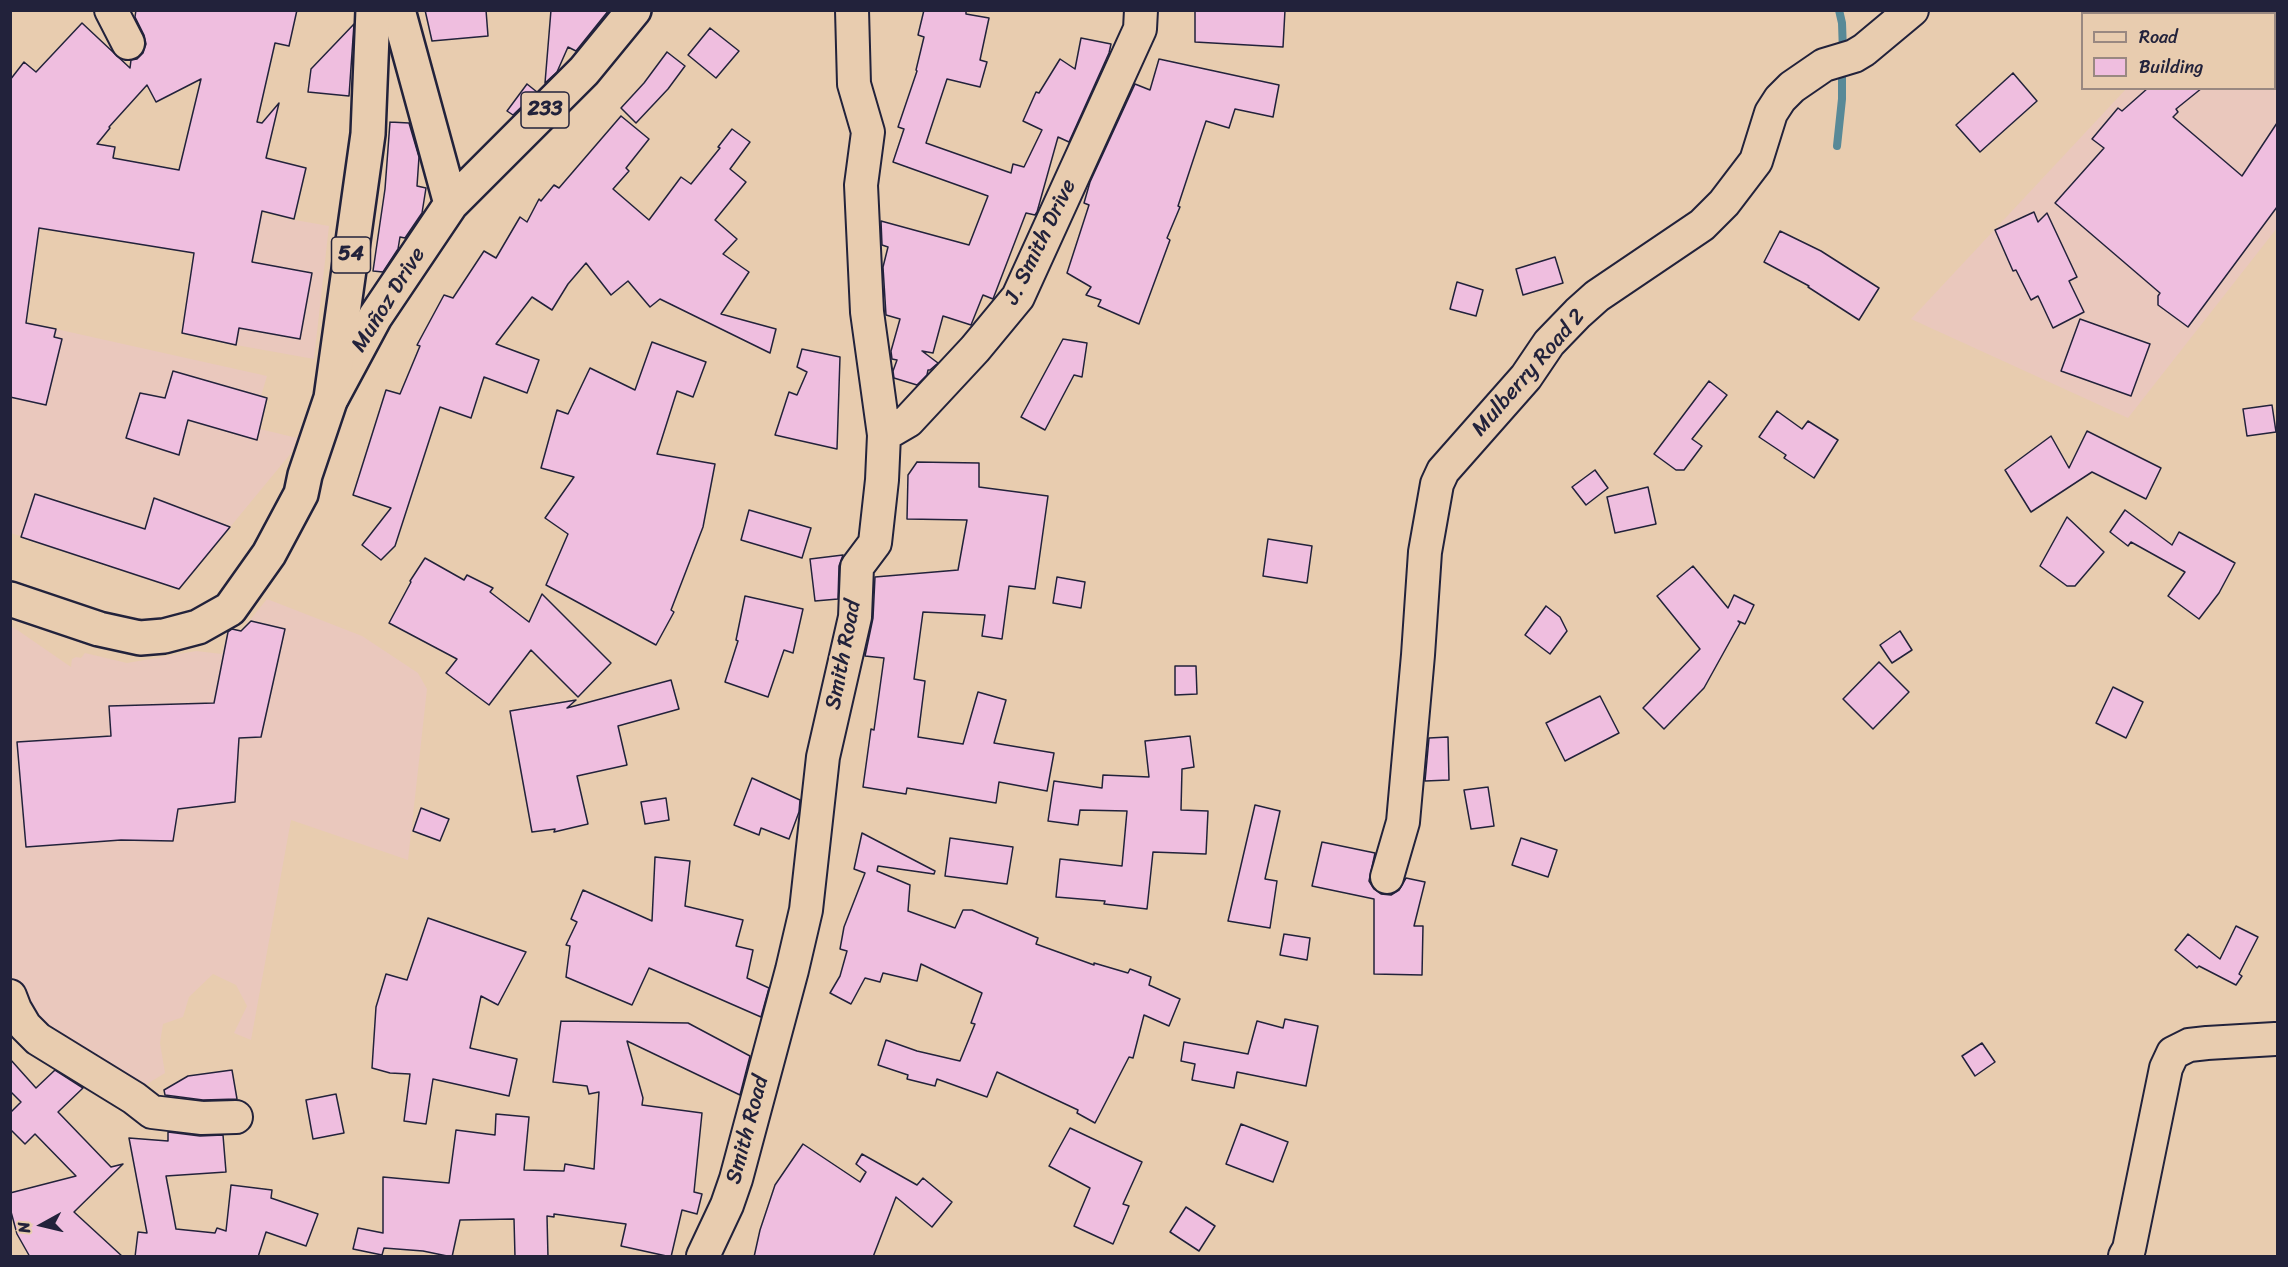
<!DOCTYPE html>
<html>
<head>
<meta charset="utf-8">
<style>
  body { margin:0 }
  #map { position:relative; width:2288px; height:1267px; overflow:hidden; background:#e8ccaf; font-family:Sriracha,sans-serif }
  canvas { display:block }
  .frame { position:absolute; inset:0; border:12px solid #22223b; pointer-events:none }
  .legend { position:absolute; left:2081px; top:12px; width:195px; height:78px; box-sizing:border-box; background:#e8ccaf; border:2px solid #998881; margin:0; padding:8px 10px; list-style:none; font-size:18px; color:#22223b }
  .legend li { display:flex; align-items:center; gap:12px; height:30px }
  .legend b { width:30px; border:2px solid #998881 }
  .north { position:absolute; left:12px; top:1195px; width:60px; height:60px; -webkit-text-stroke:4px #e8ccaf; paint-order:stroke; rotate:262deg; font-size:16px; font-weight:700; line-height:24px; text-align:center; color:#22223b }
  .north::after { content:''; display:block; margin:auto; width:21px; height:27px; background:#22223b; clip-path:polygon(50% 0,100% 100%,50% 72%,0 100%) }
</style>
</head>
<body>
<div id="map">
<canvas width="2288" height="1267"></canvas>
<div class="frame"></div>
<ul class="legend">
<li><b style="height:8px;background:#e8ccaf"></b>Road</li>
<li><b style="height:16px;background:#efbedf"></b>Building</li>
</ul>
<div class="north">N</div>
</div>
<script>
const ctx = document.querySelector('canvas').getContext('2d');
ctx.lineJoin = 'round';
function paint(path, color) { ctx.fillStyle = color; ctx.fill(path, 'evenodd'); }
const poly = rows => new Path2D(rows.map(r => 'M' + r).join(''));
function strokePath(path, color, width, dash) { ctx.strokeStyle = color; ctx.lineWidth = width; ctx.lineCap = dash ? 'butt' : 'round'; ctx.setLineDash(dash || []); ctx.stroke(path); }
function write(font, color, halo, rows, align = 'center') {
  ctx.font = font + ' Sriracha,sans-serif'; ctx.lineWidth = 5; ctx.setLineDash([]); ctx.textBaseline = 'middle'; ctx.strokeStyle = halo; ctx.fillStyle = color; for (const [text, x, y, turn = 0] of rows) {
    ctx.save(); ctx.translate(x, y); ctx.rotate((+turn || 0) * Math.PI / 180); ctx.textAlign = isNaN(turn) ? turn : align; if (halo) ctx.strokeText(text, 0, 0); ctx.fillText(text, 0, 0); ctx.restore();
  }
}
const built = poly([
  [2198,10,2277,11,2277,228,2128,418,1911,319,2126,89,2274,88,2274,14,2196,13],
  [261,214,329,226,314,359,236,345],
  [11,319,267,376,261,396,267,398,260,429,297,438,292,452,179,589,11,533],
  [267,599,362,636,418,673,427,689,408,860,291,820,251,1040,234,1033,247,1006,236,985,213,974,189,997,183,1017,163,1024,160,1043,165,1073,139,1089,82,1055,21,1006,11,974,10,625,71,667,72,659,76,657,81,658,85,653,127,663,196,651,222,654,229,629,241,631]
]);
const stream = poly([
  [1839,10,1842,23,1843,52],
  [1837,146,1842,99,1842,65]
]);
const building = poly([
  [136,10,297,10,289,46,275,43,257,122,262,123,279,103,266,158,306,168,294,219,262,211,252,262,312,273,300,339,239,328,236,345,182,333,194,253,39,228,26,323,56,329,54,337,62,339,46,405,10,397,10,80,24,62,36,72,82,23,130,68,131,60,137,59,143,53,146,44,144,35,135,17,136,10],
  [201,79,179,170,113,158,115,147,97,144,110,128,109,127,147,85,156,102,201,79],
  [425,10,486,10,488,36,432,41,425,10],
  [551,10,609,10,576,51,568,47,557,72,545,83,551,10],
  [924,10,966,10,966,14,989,18,980,60,987,62,980,87,947,79,926,143,1011,173,1013,164,1024,167,1042,130,1023,121,1036,92,1039,93,1060,59,1075,69,1081,38,1111,44,1109,53,1069,142,1058,137,1037,212,1035,215,1026,213,993,299,983,295,971,325,943,316,933,353,922,351,938,363,930,370,928,370,927,375,917,385,894,378,893,371,897,360,892,359,891,351,900,319,886,315,883,267,888,247,882,245,881,221,969,245,988,196,893,162,904,129,898,127,917,71,916,70,924,37,918,35,924,10],
  [1195,10,1285,10,1283,47,1195,42,1195,10],
  [354,24,349,96,308,92,311,69,354,24],
  [710,28,739,51,716,78,688,55,710,28],
  [667,52,685,66,668,89,636,123,621,108,644,83,667,52],
  [1159,59,1279,85,1273,117,1235,109,1229,128,1206,121,1178,206,1180,207,1167,238,1170,240,1139,324,1098,306,1101,300,1086,295,1091,287,1067,273,1089,205,1084,203,1090,182,1135,84,1150,90,1159,59],
  [2013,73,2037,101,1980,152,1956,125,2013,73],
  [527,84,537,92,513,115,507,111,527,84],
  [2148,88,2202,88,2176,109,2178,112,2173,117,2242,176,2277,123,2277,207,2188,327,2158,305,2158,296,2160,293,2055,203,2104,148,2092,139,2118,108,2122,111,2148,88],
  [621,116,649,139,626,168,629,171,613,189,649,220,681,177,691,184,720,148,718,147,732,129,750,142,730,169,746,182,715,220,737,239,723,254,749,272,721,314,776,329,770,353,660,299,650,307,628,281,611,295,586,263,568,284,552,310,532,297,496,344,539,360,527,393,484,377,471,418,440,407,395,546,381,560,362,545,391,508,353,495,386,390,400,394,420,346,417,345,444,295,453,298,484,251,496,258,520,217,527,222,539,199,541,201,554,185,559,188,621,116],
  [390,122,409,123,419,157,417,186,426,188,422,213,405,238,400,237,398,249,383,272,373,271,385,189,390,122],
  [2034,212,2038,222,2047,213,2077,277,2069,281,2084,312,2053,328,2038,296,2031,300,2016,270,2013,271,1995,230,2034,212],
  [1780,231,1821,251,1879,288,1859,320,1808,287,1809,286,1764,262,1780,231],
  [1555,257,1563,283,1523,295,1516,269,1555,257],
  [1457,282,1483,290,1476,316,1450,309,1457,282],
  [2080,319,2150,344,2131,396,2061,371,2080,319],
  [1063,339,1087,343,1082,377,1074,375,1045,430,1021,417,1063,339],
  [652,342,706,362,693,397,677,391,657,454,715,464,703,527,671,610,674,612,656,645,546,585,568,534,545,518,574,477,541,468,557,410,568,414,590,368,635,390,652,342],
  [802,349,840,357,837,449,775,435,789,392,797,395,807,372,797,367,802,349],
  [173,371,267,398,257,440,188,420,179,455,126,438,140,393,165,398,173,371],
  [1709,381,1727,395,1692,439,1702,446,1684,470,1676,470,1654,454,1709,381],
  [2272,405,2276,432,2247,436,2243,409,2272,405],
  [1777,411,1802,429,1808,421,1838,440,1814,478,1784,458,1786,455,1759,437,1777,411],
  [2087,431,2161,468,2146,499,2092,472,2031,512,2005,470,2051,436,2069,468,2087,431],
  [917,462,979,463,979,487,1048,496,1035,589,1009,586,1002,639,982,636,985,615,923,612,914,679,925,681,918,737,963,744,978,692,1006,700,994,743,1054,753,1047,791,999,782,996,803,907,788,906,794,863,787,871,729,874,730,884,658,865,656,873,618,875,577,958,570,967,520,907,519,908,475,917,462],
  [1595,470,1608,488,1586,505,1572,487,1595,470],
  [1648,487,1656,524,1615,533,1607,497,1648,487],
  [35,494,145,529,154,498,230,527,179,589,21,537,35,494],
  [749,510,811,528,802,558,741,540,749,510],
  [2125,510,2172,545,2179,532,2235,563,2219,593,2199,619,2168,596,2185,572,2131,542,2128,546,2110,532,2125,510],
  [2067,517,2104,552,2075,586,2067,586,2040,566,2067,517],
  [1268,539,1312,546,1307,583,1263,576,1268,539],
  [843,555,839,566,838,599,815,601,810,559,843,555],
  [425,558,464,580,467,575,493,588,490,592,529,622,542,594,611,663,578,697,531,650,489,705,446,673,457,659,389,623,411,582,410,581,425,558],
  [1693,566,1728,608,1734,595,1754,605,1745,624,1738,621,1740,623,1704,688,1664,729,1643,708,1700,649,1657,596,1693,566],
  [1057,577,1085,582,1081,608,1053,603,1057,577],
  [745,596,803,609,793,653,784,650,768,697,725,682,738,641,736,640,745,596],
  [1546,606,1560,617,1567,631,1550,654,1525,635,1546,606],
  [251,621,285,629,261,737,239,738,235,802,178,809,173,841,121,840,26,847,17,742,111,736,109,706,214,703,228,632,232,629,241,631,251,621],
  [1900,631,1912,650,1892,663,1880,645,1900,631],
  [1879,662,1909,692,1873,729,1843,699,1879,662],
  [1175,666,1196,666,1197,694,1175,695,1175,666],
  [671,680,679,709,618,726,627,765,577,776,588,824,554,832,555,829,532,832,510,711,576,700,567,708,671,680],
  [2113,687,2143,702,2126,738,2096,723,2113,687],
  [1600,696,1619,733,1565,761,1546,723,1600,696],
  [1190,736,1194,767,1182,769,1181,810,1208,811,1206,854,1153,852,1147,909,1104,904,1105,901,1056,897,1060,859,1122,866,1127,811,1080,810,1078,825,1048,821,1054,781,1102,788,1103,775,1149,777,1145,741,1190,736],
  [1448,737,1449,780,1425,781,1429,738,1448,737],
  [752,778,800,800,799,812,789,839,761,828,759,835,734,825,752,778],
  [1488,787,1494,826,1471,829,1464,790,1488,787],
  [666,798,669,820,645,824,641,802,666,798],
  [1255,805,1280,811,1265,879,1277,881,1270,928,1228,921,1255,805],
  [421,808,449,819,440,841,413,831,421,808],
  [862,833,935,871,934,874,878,866,877,871,910,885,908,911,955,928,963,910,972,910,1038,938,1036,944,1094,965,1094,963,1128,973,1130,969,1151,977,1149,985,1180,999,1169,1026,1144,1015,1133,1058,1129,1057,1095,1123,1077,1113,1078,1110,997,1072,987,1097,937,1079,935,1086,907,1079,908,1075,878,1065,886,1040,917,1051,960,1061,975,1024,971,1023,982,993,921,964,917,981,883,973,880,982,865,978,851,1004,830,993,840,976,847,951,840,949,844,927,865,873,854,869,862,833],
  [950,838,1013,847,1007,884,945,876,950,838],
  [1521,838,1557,850,1548,877,1512,865,1521,838],
  [1322,842,1375,853,1369,881,1374,889,1381,894,1391,895,1399,890,1406,878,1425,882,1414,926,1423,926,1422,975,1374,974,1374,899,1312,886,1322,842],
  [655,857,690,861,685,906,743,920,736,946,753,950,747,978,769,988,761,1017,649,968,632,1005,566,977,570,946,566,945,577,922,571,919,583,890,652,921,655,857],
  [428,918,526,952,498,1005,481,996,470,1048,517,1059,509,1096,433,1079,426,1124,404,1121,410,1074,390,1073,372,1068,376,1007,386,974,407,980,428,918],
  [2236,926,2258,937,2239,974,2242,976,2236,985,2199,966,2197,968,2175,950,2188,934,2220,959,2236,926],
  [1284,934,1310,938,1307,960,1280,955,1284,934],
  [1285,1019,1318,1026,1306,1086,1237,1072,1234,1088,1192,1080,1195,1064,1181,1061,1184,1042,1248,1054,1257,1021,1283,1028,1285,1019],
  [561,1021,688,1023,750,1056,740,1095,627,1041,643,1098,642,1105,702,1113,694,1192,702,1194,697,1214,682,1210,671,1257,621,1246,626,1224,554,1214,554,1217,547,1216,548,1257,515,1257,514,1219,460,1220,452,1257,423,1251,384,1248,382,1255,353,1249,358,1228,383,1233,383,1177,449,1183,456,1130,495,1135,496,1114,529,1117,524,1170,564,1171,565,1164,594,1169,599,1092,589,1094,587,1086,553,1082,561,1021],
  [1982,1043,1995,1062,1975,1076,1962,1056,1982,1043],
  [10,1059,36,1088,55,1070,83,1088,58,1112,111,1167,123,1164,74,1212,123,1257,30,1257,17,1234,10,1208,10,1193,76,1176,35,1134,25,1144,10,1129,10,1113,21,1102,10,1091,10,1059],
  [232,1070,237,1099,203,1100,165,1095,164,1090,188,1076,232,1070],
  [336,1094,344,1133,313,1139,306,1100,336,1094],
  [1241,1124,1288,1142,1273,1182,1226,1164,1241,1124],
  [1070,1128,1142,1162,1123,1204,1129,1206,1113,1244,1074,1226,1090,1188,1049,1166,1070,1128],
  [168,1132,200,1136,223,1135,226,1172,166,1176,176,1229,215,1233,217,1228,226,1231,231,1185,272,1190,271,1198,318,1214,306,1246,266,1232,258,1257,135,1257,138,1232,147,1233,129,1138,168,1141,168,1132],
  [803,1144,860,1182,866,1172,856,1164,862,1154,917,1185,923,1178,952,1202,932,1227,896,1197,873,1257,754,1257,760,1230,775,1185,803,1144],
  [1186,1207,1215,1226,1199,1251,1170,1232,1186,1207]
]);
const street = poly([
  [111,10,128,43],
  [884,435,908,421,975,349,1018,297,1140,29,1141,10],
  [1387,877,1403,822,1418,655,1425,552,1437,484,1443,471,1526,377,1549,343,1578,313,1597,296,1702,225,1724,203,1756,161,1771,113,1780,99,1792,87,1824,65,1854,56,1864,50,1912,10],
  [10,996,15,1009,25,1026,38,1039,134,1098,152,1112,202,1118,236,1117],
  [703,1256,727,1205,736,1179,792,970,806,910,823,757,855,617,857,567,875,543,882,480,884,435,867,312,861,185,868,132,854,84,852,10],
  [2125,1256,2129,1249,2166,1068,2173,1053,2189,1045,2207,1043,2275,1039]
]);
const primary = poly([
  [398,10,451,204],
  [332,397,375,317,451,204,584,71,634,10]
]);
const highway = poly([
  [10,599,99,629,140,638,164,636,198,627,230,609,269,554,301,494,305,475,331,398,368,134,373,10]
]);
const shields = [
  [545,110,48],
  [351,255,39]
];
const shieldNames = [
  ["233",545,110],
  ["54",351,255]
];
const streetNames = [
  ["J. Smith Drive",1041,242,-64],
  ["Muñoz Drive",389,300,-58],
  ["Mulberry Road 2",1529,373,-49],
  ["Smith Road",844,655,-79],
  ["Smith Road",748,1130,-75]
];
paint(built, '#eac8bd');
strokePath(stream, '#588997', 8);
paint(building, '#efbedf');
strokePath(building, '#22223b', 1.5);
strokePath(street, '#22223b', 36);
strokePath(primary, '#22223b', 38);
strokePath(highway, '#22223b', 38);
strokePath(street, '#e8ccaf', 32);
strokePath(primary, '#e8ccaf', 33);
strokePath(highway, '#e8ccaf', 33);
for (const [x, y, w] of shields) { const box = new Path2D(); box.roundRect(x - w / 2, y - 18, w, 36, 4.5); ctx.fillStyle = '#e8ccaf'; ctx.fill(box); strokePath(box, '#22223b', 1.5); }
write('bold 21px', '#22223b', null, shieldNames);
write('22px', '#22223b', '#e8ccaf', streetNames);
</script>
</body>
</html>
